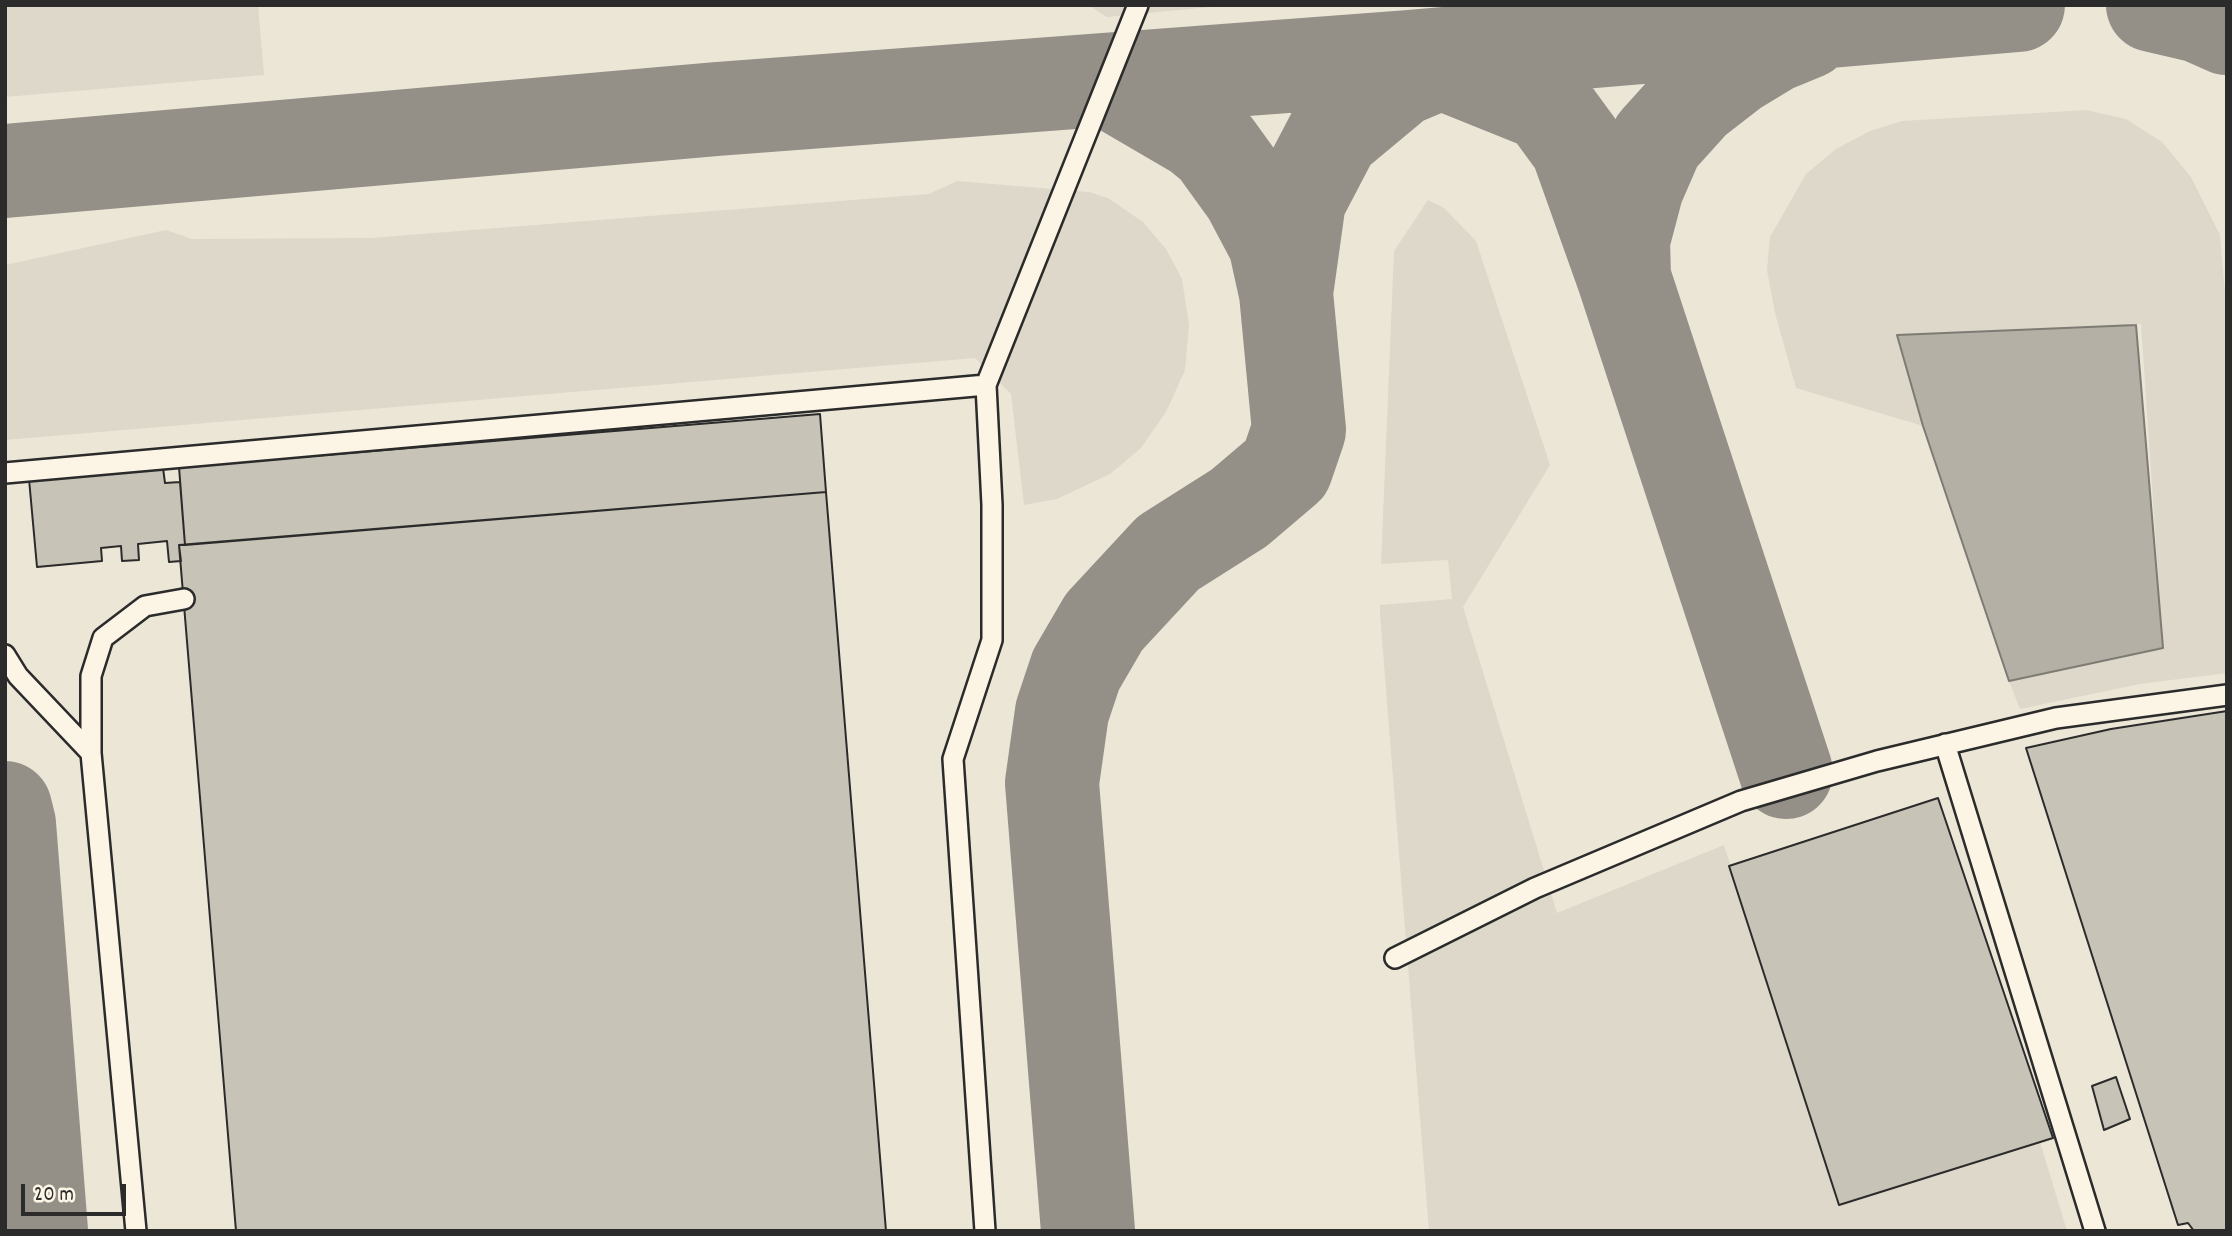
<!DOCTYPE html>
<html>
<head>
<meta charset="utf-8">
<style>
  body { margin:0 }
  #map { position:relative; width:2232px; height:1236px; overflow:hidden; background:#fcf5e5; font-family:Dekko,sans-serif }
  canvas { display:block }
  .frame { position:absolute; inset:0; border:7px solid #2b2b2b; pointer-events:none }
  .scale { position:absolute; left:21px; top:1184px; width:105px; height:32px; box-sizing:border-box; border:4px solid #2b2b2b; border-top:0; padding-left:9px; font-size:21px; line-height:24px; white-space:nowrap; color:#2b2b2b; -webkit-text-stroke:5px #fcf5e5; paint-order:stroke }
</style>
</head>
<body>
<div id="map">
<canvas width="2232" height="1236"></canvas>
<div class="frame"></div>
<div class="scale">20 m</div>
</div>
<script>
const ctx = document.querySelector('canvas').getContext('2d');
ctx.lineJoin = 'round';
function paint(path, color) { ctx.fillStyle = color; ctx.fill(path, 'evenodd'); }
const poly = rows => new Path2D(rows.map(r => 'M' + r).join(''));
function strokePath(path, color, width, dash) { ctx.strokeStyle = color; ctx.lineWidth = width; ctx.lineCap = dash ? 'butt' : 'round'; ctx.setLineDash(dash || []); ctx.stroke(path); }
const built = poly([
  [5,5,2227,5,2227,1231,5,1231]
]);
const green = poly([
  [5,5,258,5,264,75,5,97],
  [1088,5,1231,5,1107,17],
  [2086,110,2126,119,2162,142,2191,177,2220,235,2227,315,2227,673,2140,684,2020,709,2009,681,2163,648,2141,324,1898,335,1923,426,1796,388,1775,313,1767,270,1770,237,1806,174,1836,149,1870,131,1902,121],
  [957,181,1089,192,1108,198,1143,222,1166,249,1182,279,1189,325,1185,370,1166,412,1141,448,1110,474,1057,499,1024,505,1011,394,975,358,5,440,5,265,166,230,192,239,370,238,929,194],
  [1428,200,1444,208,1476,241,1550,465,1463,607,1557,913,1724,845,1839,1205,2040,1142,2067,1231,1429,1231,1380,614,1380,605,1452,599,1448,560,1381,564,1394,251]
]);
const water = poly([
  [2136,325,2163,648,2009,681,1923,426,1897,335,2136,325]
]);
const taxiway = poly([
  [2153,5,2200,16,2227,28],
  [1432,63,1455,68,1547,105,1577,146,1624,278,1786,772],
  [5,171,717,109,1408,57,2018,5],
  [1624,278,1623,240,1637,187,1657,141,1694,100,1734,69,1772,46,1806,32],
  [1286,293,1299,200,1333,135,1399,80,1449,59],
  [5,808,9,824,41,1231],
  [1088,1231,1052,783,1062,712,1076,670,1104,622,1168,553,1239,508,1286,468,1299,430,1286,293,1275,243,1249,194,1215,147,1198,133,1109,81]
]);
const building = poly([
  [820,414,826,492,185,545,179,467,820,414],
  [163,468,165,483,180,482,185,545,179,545,181,561,169,562,167,541,138,544,139,560,122,561,121,546,101,548,102,561,37,567,29,479,163,468],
  [826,492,886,1231,236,1231,179,545,826,492],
  [2227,711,2227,1231,2194,1231,2188,1223,2178,1225,2026,748,2111,729,2227,711],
  [1938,798,2053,1138,1839,1205,1729,866,1938,798],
  [2116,1077,2130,1119,2104,1130,2092,1086,2116,1077]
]);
const service = poly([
  [5,473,986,385,1138,5],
  [5,655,18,676,91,753],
  [1945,744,2095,1231],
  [1395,958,1535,888,1741,801,1877,761,2056,718,2227,695],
  [136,1231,91,753,91,676,103,638,145,606,184,599],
  [985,1231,953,759,992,640,992,505,986,385]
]);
paint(built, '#ece6d7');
paint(green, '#ded8ca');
paint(water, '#b4b0a5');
strokePath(water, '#7d7b74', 2);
strokePath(taxiway, '#949088', 94);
paint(building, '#c8c3b7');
strokePath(building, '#2b2b2b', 2);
strokePath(service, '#2b2b2b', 24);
strokePath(service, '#fcf5e5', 19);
</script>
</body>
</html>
